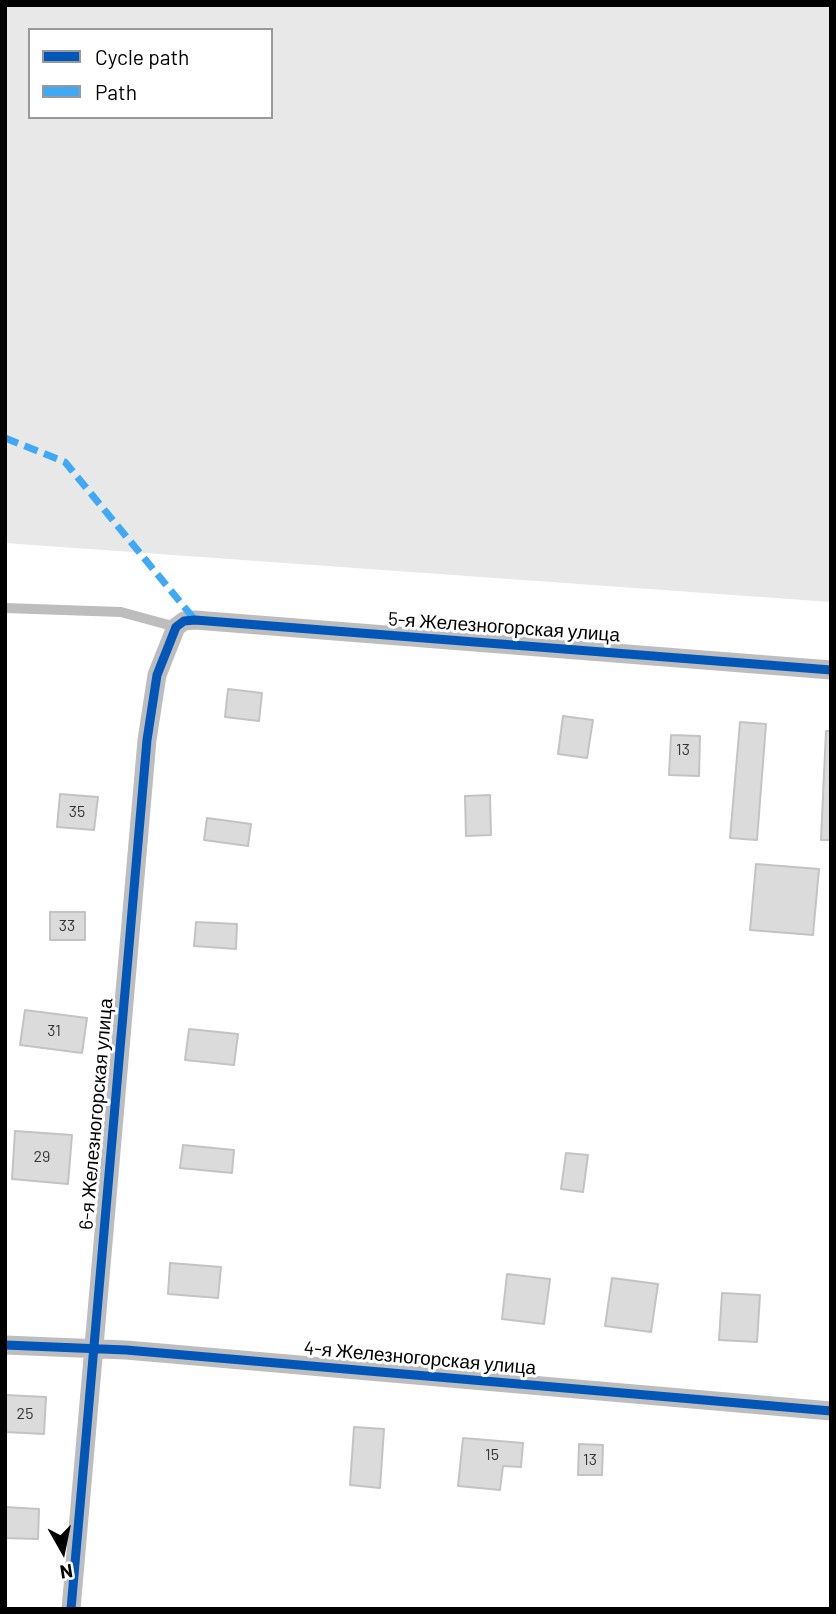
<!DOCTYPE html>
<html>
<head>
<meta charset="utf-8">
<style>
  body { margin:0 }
  #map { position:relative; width:836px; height:1614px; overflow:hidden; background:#fff; font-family:Barlow,sans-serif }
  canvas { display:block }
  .frame { position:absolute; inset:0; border:7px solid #000; pointer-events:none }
  .legend { position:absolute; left:28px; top:28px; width:245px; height:91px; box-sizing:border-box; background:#fff; border:2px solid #999; margin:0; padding:9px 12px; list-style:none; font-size:21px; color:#000 }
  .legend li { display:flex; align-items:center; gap:14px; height:35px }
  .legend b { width:35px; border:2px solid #999 }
  .north { position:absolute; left:28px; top:1516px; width:70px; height:70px; -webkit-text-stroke:5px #fff; paint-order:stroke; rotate:171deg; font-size:19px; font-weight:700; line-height:28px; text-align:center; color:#000 }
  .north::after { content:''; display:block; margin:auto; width:24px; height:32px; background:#000; clip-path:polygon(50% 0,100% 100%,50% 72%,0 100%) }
</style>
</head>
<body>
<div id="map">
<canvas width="836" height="1614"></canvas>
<div class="frame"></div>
<ul class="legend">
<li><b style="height:9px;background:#0057b8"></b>Cycle path</li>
<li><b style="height:9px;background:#3fa9f5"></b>Path</li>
</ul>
<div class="north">N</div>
</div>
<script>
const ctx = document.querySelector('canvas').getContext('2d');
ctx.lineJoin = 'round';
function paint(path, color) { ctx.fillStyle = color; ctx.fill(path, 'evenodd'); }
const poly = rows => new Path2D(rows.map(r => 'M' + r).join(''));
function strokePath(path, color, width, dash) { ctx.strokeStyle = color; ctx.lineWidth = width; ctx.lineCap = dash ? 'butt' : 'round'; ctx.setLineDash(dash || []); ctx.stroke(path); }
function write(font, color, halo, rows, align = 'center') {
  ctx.font = font + ' Barlow,sans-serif'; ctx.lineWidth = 6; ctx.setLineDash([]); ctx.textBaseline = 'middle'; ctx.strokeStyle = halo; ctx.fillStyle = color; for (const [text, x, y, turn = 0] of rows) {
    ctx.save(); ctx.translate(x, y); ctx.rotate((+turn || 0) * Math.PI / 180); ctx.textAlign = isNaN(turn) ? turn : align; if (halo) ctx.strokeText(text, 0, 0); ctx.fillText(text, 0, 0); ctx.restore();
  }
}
const green = poly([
  [5,5,831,5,831,602,5,543],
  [30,30,271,30,271,117,30,117]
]);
const building = poly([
  [228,689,262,693,259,721,225,717,228,689],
  [563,716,593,720,587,758,558,754,563,716],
  [740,722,766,724,757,840,730,838,740,722],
  [826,731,831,731,831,840,821,840,826,731],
  [671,735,700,736,699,776,669,775,671,735],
  [60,794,98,797,94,830,57,827,60,794],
  [490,795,491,835,466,836,465,796,490,795],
  [207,818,251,824,248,846,204,840,207,818],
  [756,864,819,869,813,935,750,930,756,864],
  [50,912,85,912,85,940,50,940,50,912],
  [196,922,237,924,236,949,194,946,196,922],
  [25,1010,87,1018,82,1053,20,1045,25,1010],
  [189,1029,238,1034,234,1065,185,1060,189,1029],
  [15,1131,72,1135,68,1184,12,1179,15,1131],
  [183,1145,234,1150,232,1173,180,1168,183,1145],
  [566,1153,588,1155,583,1192,561,1189,566,1153],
  [170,1263,221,1267,218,1298,168,1294,170,1263],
  [507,1274,550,1279,544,1324,502,1319,507,1274],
  [612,1278,658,1284,651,1332,605,1326,612,1278],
  [722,1293,760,1295,757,1342,719,1340,722,1293],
  [5,1395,46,1397,44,1434,5,1432,5,1395],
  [354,1427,384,1429,380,1488,350,1485,354,1427],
  [463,1438,523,1443,521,1467,503,1466,500,1490,458,1486,463,1438],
  [579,1444,603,1445,602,1475,578,1475,579,1444],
  [5,1507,39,1509,38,1539,5,1538,5,1507]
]);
const lane = poly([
  [5,608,121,612,176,627]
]);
const street = poly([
  [5,1345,126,1350,831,1411],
  [71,1609,147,740,157,675,176,627,184,621,195,620,831,670]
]);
const quiet = poly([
  [5,438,65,462,195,620]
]);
const cycleway = poly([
  [5,1345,126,1350,831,1411],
  [71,1609,147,740,157,675,176,627,184,621,195,620,831,670]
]);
const numberNames = [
  ["13",683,750],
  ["35",77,812],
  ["33",67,926],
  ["31",54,1031],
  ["29",42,1157],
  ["25",25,1414],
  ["15",492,1455],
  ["13",590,1460]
];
const streetNames = [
  ["5-я Железногорская улица",504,627,4],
  ["6-я Железногорская улица",96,1114,-85],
  ["4-я Железногорская улица",420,1358,5]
];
paint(green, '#e8e8e8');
paint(building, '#dbdbdb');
strokePath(building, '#c3c3c3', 2);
strokePath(lane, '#bdbdbd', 10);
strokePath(street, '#bdbdbd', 19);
strokePath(quiet, '#3fa9f5', 7, [14, 7]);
strokePath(cycleway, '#0057b8', 9);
write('16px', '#373737', null, numberNames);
write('19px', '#000', '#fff', streetNames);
</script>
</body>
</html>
